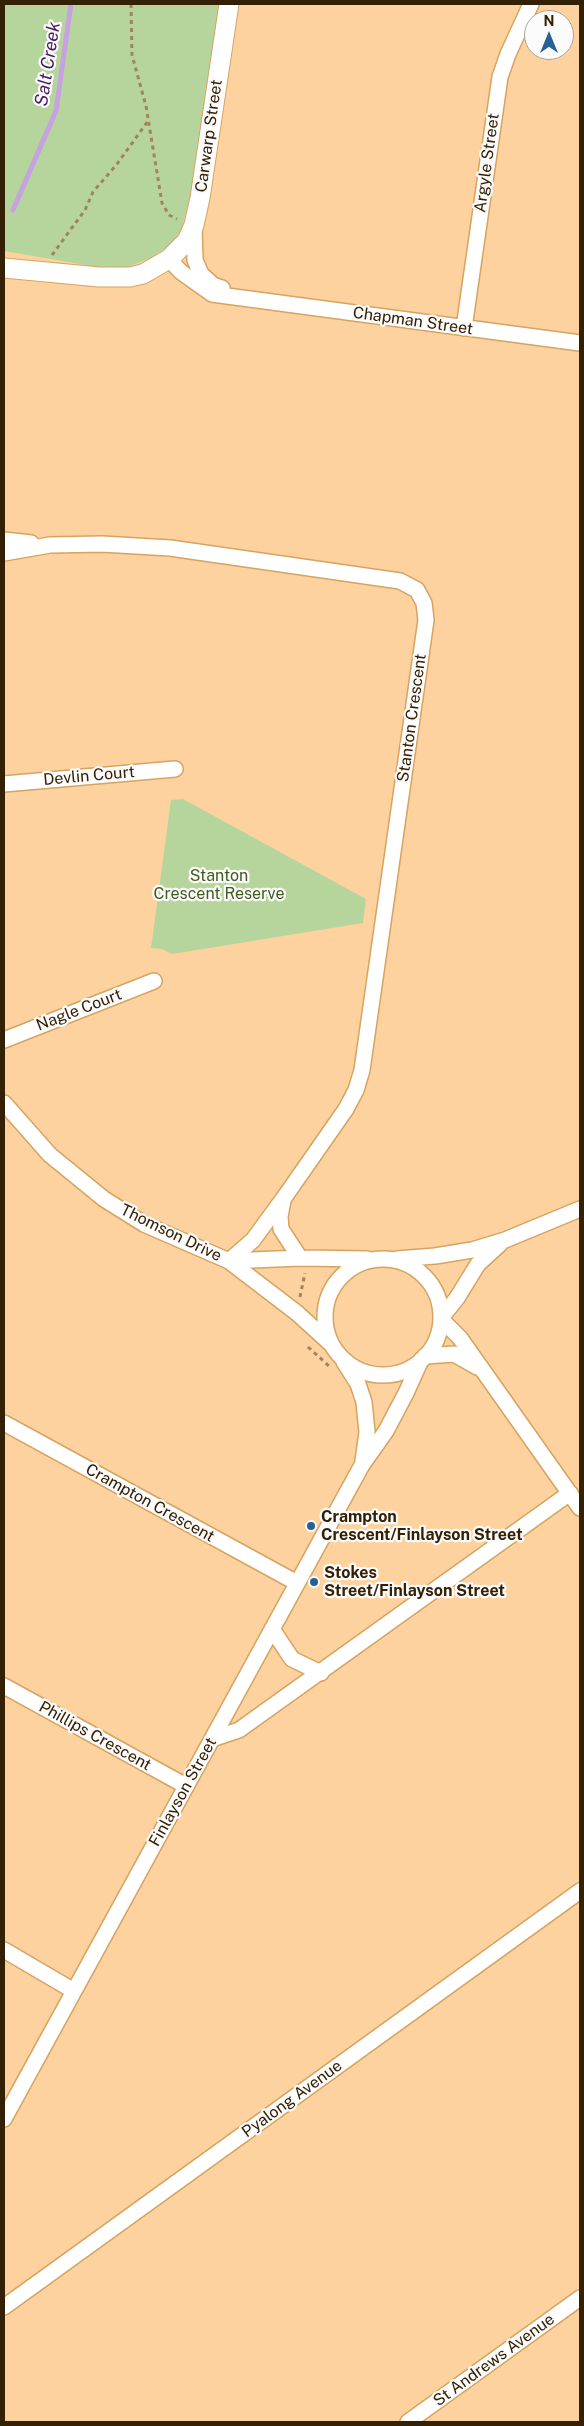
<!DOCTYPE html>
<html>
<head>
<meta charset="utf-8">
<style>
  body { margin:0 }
  #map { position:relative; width:584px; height:2426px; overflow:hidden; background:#fdd29e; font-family:"Public Sans",sans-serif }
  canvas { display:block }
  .frame { position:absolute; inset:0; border:5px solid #342004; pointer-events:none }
  .north { position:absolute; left:524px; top:10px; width:50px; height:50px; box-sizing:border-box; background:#fbfbfb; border:1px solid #aba398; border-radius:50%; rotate:0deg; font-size:14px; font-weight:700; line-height:20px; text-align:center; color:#342004 }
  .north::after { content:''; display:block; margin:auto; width:18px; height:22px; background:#285f97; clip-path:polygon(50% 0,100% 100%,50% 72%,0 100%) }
</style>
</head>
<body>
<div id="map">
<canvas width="584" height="2426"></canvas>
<div class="frame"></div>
<div class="north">N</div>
</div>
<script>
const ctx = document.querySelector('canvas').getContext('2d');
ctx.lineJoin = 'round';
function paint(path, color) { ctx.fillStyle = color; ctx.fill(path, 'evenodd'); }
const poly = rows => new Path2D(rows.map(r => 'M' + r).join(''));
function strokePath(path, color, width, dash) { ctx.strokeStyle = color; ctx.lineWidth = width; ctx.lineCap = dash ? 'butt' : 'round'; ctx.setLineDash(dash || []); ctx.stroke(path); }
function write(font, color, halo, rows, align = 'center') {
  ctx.font = font + ' "Public Sans",sans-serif'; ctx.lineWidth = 4.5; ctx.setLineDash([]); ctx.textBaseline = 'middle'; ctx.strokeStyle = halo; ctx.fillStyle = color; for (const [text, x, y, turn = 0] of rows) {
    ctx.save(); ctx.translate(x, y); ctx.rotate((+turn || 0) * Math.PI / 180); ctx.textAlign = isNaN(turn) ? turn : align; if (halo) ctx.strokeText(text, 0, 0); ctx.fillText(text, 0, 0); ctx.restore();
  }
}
const green = poly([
  [4,4,219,4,192,189,185,216,181,230,170,245,151,258,127,267,103,268,4,251],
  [183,799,366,899,363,923,172,954,162,949,151,948,171,800]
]);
const stream = poly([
  [13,210,56,111,71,4]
]);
const path = poly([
  [131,4,132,55,146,106,162,203,169,215,177,219],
  [52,255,85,210,93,192,117,164,148,121],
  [300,1297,305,1273],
  [308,1347,329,1366]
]);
const minor = poly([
  [194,228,195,260,201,274,213,285,222,288],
  [169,259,181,272,212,294,580,343],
  [464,328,500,77,508,54,531,4],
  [4,540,31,543],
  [4,553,50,545,102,544,170,548,400,581,417,590,424,603,426,620,362,1070,356,1090,346,1109,286,1195,253,1240,229,1261],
  [4,784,175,769],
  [4,1040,154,981],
  [4,1103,50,1155,104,1199,144,1224,229,1261,297,1313,331,1344],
  [283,1201,280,1216,281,1229,300,1258],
  [397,1259,435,1256,472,1250,505,1240,580,1209],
  '325 1317a58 58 0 1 1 116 0a58 58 0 1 1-116 0Z',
  [229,1261,300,1258,367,1259],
  [441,1318,457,1298,478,1264,500,1244],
  [441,1319,460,1338,580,1508],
  [425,1356,454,1354,477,1367],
  [344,1362,358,1384,364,1402,367,1432,363,1461],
  [4,1423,297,1583],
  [272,1629,292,1659,321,1673],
  [4,1686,186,1786],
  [212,1739,239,1730,570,1493],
  [4,1950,74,1991],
  [4,2119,362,1465,386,1431,406,1393,421,1360],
  [4,2307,580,1891],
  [408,2422,580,2298]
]);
const tertiary = poly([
  [4,268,99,277,130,277,143,274,169,259,187,241,194,225,200,198,229,4]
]);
const markers = [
  [311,1526,5,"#285f97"],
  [314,1582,5,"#285f97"]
];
const streetNames = [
  ["Carwarp Street",209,136,-82],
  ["Argyle Street",487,163,-82],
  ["Chapman Street",413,321,8],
  ["Stanton Crescent",412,718,-82],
  ["Devlin Court",89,776,-5],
  ["Nagle Court",79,1010,-21],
  ["Thomson Drive",171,1233,26],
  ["Crampton Crescent",150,1503,29],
  ["Phillips Crescent",95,1736,29],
  ["Finlayson Street",183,1792,-61],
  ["Pyalong Avenue",292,2099,-36],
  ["St Andrews Avenue",494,2360,-36]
];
const parkNames = [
  ["Stanton",219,876],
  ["Crescent Reserve",219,894]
];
const poiNames = [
  ["Crampton",321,1517],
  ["Crescent/Finlayson Street",321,1535],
  ["Stokes",324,1573],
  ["Street/Finlayson Street",324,1591]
];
const waterNames = [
  ["Salt Creek",48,64,-81]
];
paint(green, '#b6d59d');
strokePath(stream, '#c7a1e0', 5);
strokePath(minor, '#d6a361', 18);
strokePath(tertiary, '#d6a361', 21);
strokePath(path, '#a38359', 3, [4, 4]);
strokePath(minor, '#fff', 15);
strokePath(tertiary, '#fff', 19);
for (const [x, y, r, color] of markers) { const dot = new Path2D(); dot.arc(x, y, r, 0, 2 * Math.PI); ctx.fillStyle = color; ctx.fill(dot); strokePath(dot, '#fbfbfb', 2); }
write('16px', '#342004', '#fbfbfb', streetNames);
write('16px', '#3d5d1a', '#fbfbfb', parkNames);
write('bold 16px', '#342004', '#fbfbfb', poiNames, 'left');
write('italic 18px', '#481762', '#fbfbfb', waterNames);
</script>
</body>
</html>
